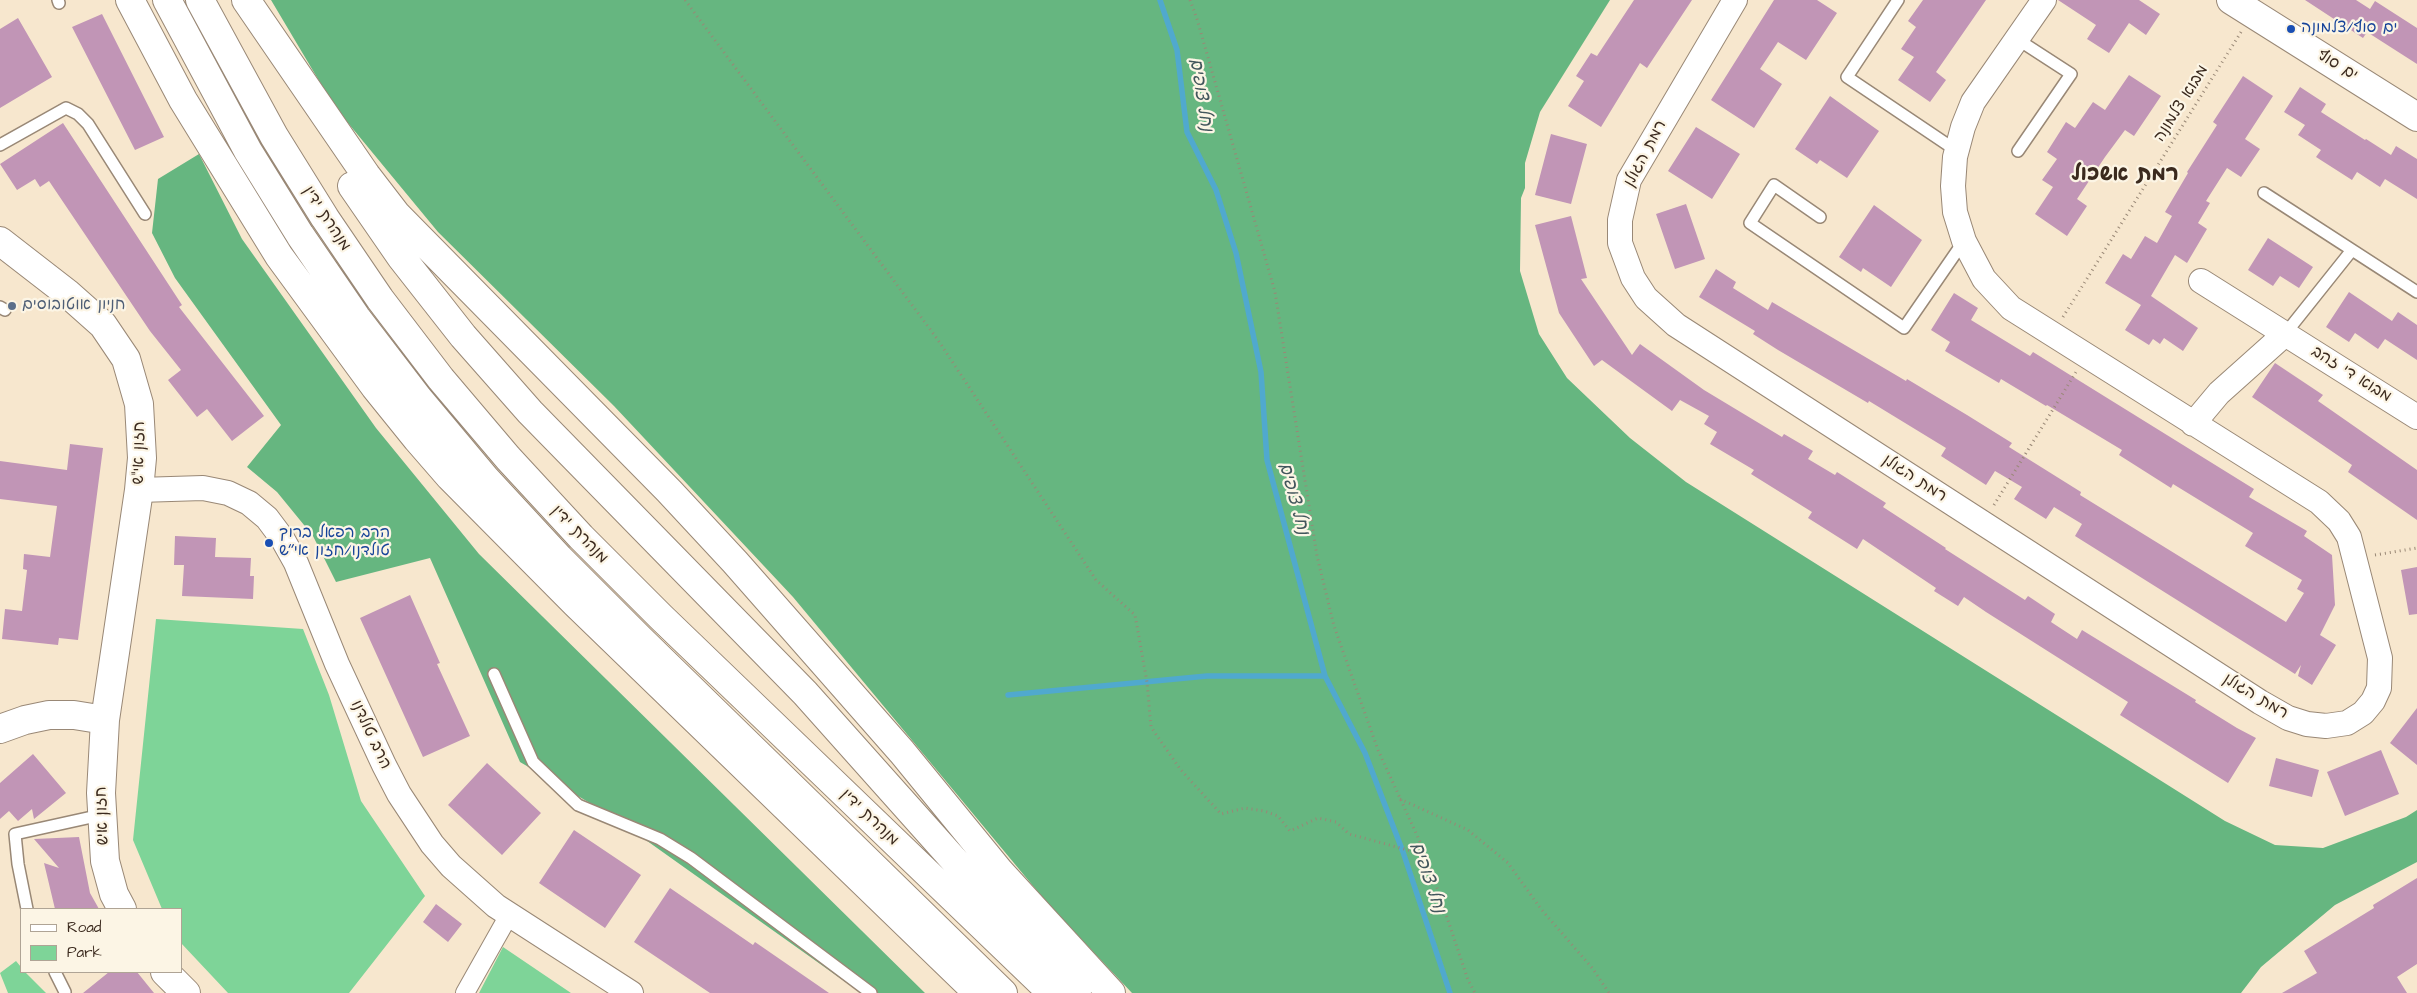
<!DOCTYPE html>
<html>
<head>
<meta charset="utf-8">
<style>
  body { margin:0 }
  #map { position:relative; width:2417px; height:993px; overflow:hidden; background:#f7e7ce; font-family:"Architects Daughter",sans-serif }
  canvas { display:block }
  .legend { position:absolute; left:20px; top:908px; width:162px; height:65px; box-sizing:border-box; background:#fcf5e5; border:1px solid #afa495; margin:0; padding:6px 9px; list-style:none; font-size:15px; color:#3b2a1e }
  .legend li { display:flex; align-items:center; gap:10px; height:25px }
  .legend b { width:25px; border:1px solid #afa495 }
</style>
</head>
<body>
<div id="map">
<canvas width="2417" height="993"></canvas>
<ul class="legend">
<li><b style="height:6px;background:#fff"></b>Road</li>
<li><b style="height:14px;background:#7ed498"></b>Park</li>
</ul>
</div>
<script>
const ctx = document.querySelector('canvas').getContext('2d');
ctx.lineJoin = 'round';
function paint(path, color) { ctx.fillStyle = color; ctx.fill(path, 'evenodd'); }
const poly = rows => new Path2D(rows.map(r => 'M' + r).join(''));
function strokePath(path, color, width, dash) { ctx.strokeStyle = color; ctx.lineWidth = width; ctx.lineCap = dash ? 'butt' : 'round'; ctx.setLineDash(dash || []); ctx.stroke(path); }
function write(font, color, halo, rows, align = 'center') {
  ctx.font = font + ' "Architects Daughter","Playpen Sans Hebrew",sans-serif'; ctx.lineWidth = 4.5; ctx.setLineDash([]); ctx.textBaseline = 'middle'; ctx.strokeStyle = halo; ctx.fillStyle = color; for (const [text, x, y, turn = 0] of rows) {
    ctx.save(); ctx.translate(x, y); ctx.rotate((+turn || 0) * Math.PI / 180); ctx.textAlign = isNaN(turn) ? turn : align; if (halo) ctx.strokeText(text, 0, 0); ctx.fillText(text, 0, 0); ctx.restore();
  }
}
const green = poly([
  [156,619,303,629,329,695,361,801,425,896,349,993,228,993,181,943,181,909,162,909,133,840],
  [503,947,571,993,479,993],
  [16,961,21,967,21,972,25,972,46,993,8,993,0,973]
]);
const forest = poly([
  [271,0,1610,0,1540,112,1525,163,1525,188,1521,198,1520,271,1539,334,1567,378,1630,438,1686,482,2225,821,2275,845,2323,848,2406,817,2417,810,2417,862,2335,905,2261,967,2241,993,1132,993,1048,904,793,597,614,406,438,232,334,106],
  [199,154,242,239,376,428,479,554,925,993,861,993,612,816,520,762,430,558,336,582,313,536,277,492,247,467,281,425,175,278,152,233,158,179]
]);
const stream = poly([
  [1160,0,1177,50,1187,132,1216,190,1236,253,1261,372,1267,460,1325,676,1365,753,1403,852,1450,993],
  [1008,695,1207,676,1325,676]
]);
const building = poly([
  [1634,0,1692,0,1647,68,1640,63,1601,127,1568,106,1584,81,1576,76,1591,53,1597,56],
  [1774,0,1817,0,1837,13,1806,60,1778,42,1760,69,1782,84,1754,128,1711,100],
  [1923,0,1986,0,1936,72,1946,80,1930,102,1898,80,1914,57,1901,49,1916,27,1908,21],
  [2058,0,2139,0,2160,14,2146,35,2129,23,2109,53,2087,39,2096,25],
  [2305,0,2356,0,2370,9,2375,1,2417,28,2417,64,2367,32,2363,38],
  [102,14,164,137,135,150,72,27],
  [18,18,52,77,0,108,0,29],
  [2129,75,2161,96,2134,136,2125,130,2105,157,2077,199,2087,206,2067,236,2035,214,2053,187,2042,180,2057,159,2047,152,2066,122,2075,128,2093,102,2105,110],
  [2243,76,2273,96,2245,139,2260,149,2241,177,2227,168,2206,201,2210,203,2198,223,2207,229,2187,263,2175,255,2151,296,2198,328,2183,351,2164,338,2160,344,2153,339,2149,345,2125,330,2141,305,2105,283,2123,254,2131,259,2145,236,2157,243,2172,216,2165,212,2188,173,2187,172,2217,125,2213,122],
  [2300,87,2326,104,2321,112,2365,140,2366,139,2391,155,2396,146,2417,159,2417,199,2385,179,2380,187,2357,172,2352,180,2316,157,2321,150,2298,135,2305,125,2284,112],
  [1830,96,1879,131,1847,178,1820,160,1817,164,1795,149],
  [63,123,182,305,179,307,264,416,232,441,207,409,197,417,168,380,181,370,150,331,49,181,40,187,35,179,17,190,0,164],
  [1696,127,1740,154,1712,199,1668,171],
  [1551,134,1587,144,1571,204,1535,195],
  [1686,204,1705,259,1675,269,1656,214],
  [1874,205,1922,240,1891,287,1863,268,1861,272,1839,257],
  [1571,216,1587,278,1581,279,1632,355,1640,344,1704,390,1782,437,1784,434,1813,451,1808,459,1835,475,1837,472,1886,503,1883,507,1946,548,1945,549,2025,600,2028,596,2055,614,2051,622,2077,639,2082,630,2196,700,2195,702,2237,728,2256,738,2228,783,2120,715,2128,702,1986,612,1964,597,1958,606,1934,591,1936,588,1863,539,1857,549,1808,518,1812,512,1751,474,1754,470,1710,444,1717,432,1704,424,1709,416,1680,400,1672,411,1602,360,1594,366,1559,313,1535,225],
  [2268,238,2313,267,2299,288,2280,276,2273,286,2248,270],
  [1716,269,1736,282,1733,288,1768,310,1772,302,1906,381,1907,379,1967,415,2012,443,2009,447,2081,492,2080,495,2286,622,2304,593,2297,589,2302,580,2245,546,2253,533,2173,484,2171,488,2119,455,2122,450,2047,405,2046,406,2001,379,1999,383,1945,351,1950,342,1931,330,1954,293,1978,308,1971,320,2030,356,2033,352,2254,489,2249,497,2307,531,2304,536,2332,555,2335,605,2320,635,2336,645,2312,685,2298,676,2301,665,2295,674,2075,536,2082,524,2054,507,2046,519,2014,499,2022,487,1995,471,1986,485,1941,456,1946,448,1869,401,1868,403,1778,350,1753,334,1755,331,1699,297],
  [2349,292,2392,321,2398,312,2417,325,2417,360,2385,339,2378,349,2355,333,2349,342,2326,327],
  [2275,363,2323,395,2318,401,2417,470,2417,520,2348,472,2352,465,2252,397],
  [70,444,103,448,78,640,59,638,58,645,2,639,5,609,22,611,27,570,23,569,24,554,50,557,57,506,0,499,0,461,67,470],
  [175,536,216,538,215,557,251,558,250,576,254,576,253,599,182,596,184,565,174,565],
  [2417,567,2417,614,2409,615,2401,570],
  [410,595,440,663,437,664,470,736,423,757,360,618],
  [2417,708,2417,765,2390,743],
  [2381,750,2399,794,2345,816,2327,772],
  [33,754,66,793,34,819,32,809,18,821,9,811,0,819,0,783],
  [2276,758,2319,770,2312,797,2269,786],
  [487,763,541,813,502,855,448,805],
  [574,830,641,875,605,928,539,883],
  [79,837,90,893,99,909,55,909,44,863,59,868,34,839],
  [2417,878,2417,964,2397,977,2407,993,2282,993,2317,973,2304,951,2374,908,2373,905],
  [670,888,753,945,755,942,829,993,710,993,634,942],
  [436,904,462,924,448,942,423,922],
  [109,972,137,972,154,993,83,993]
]);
const path = poly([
  [685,0,938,340,1096,580,1135,615,1147,682,1151,727,1180,769,1221,814,1245,808,1264,811,1278,816,1290,831,1318,818,1336,822,1349,834,1426,855],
  [1190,0,1197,19,1275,292,1317,556,1334,626,1378,750,1426,855,1468,980,1475,993],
  [2063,317,2241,32],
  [1994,505,2076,372],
  [2375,555,2417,548],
  [1400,799,1468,830,1508,863,1541,909,1593,969,1609,993]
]);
const service = poly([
  [58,0,59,3],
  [1898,0,1847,77,1957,151],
  [2017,39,2071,74,2018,151],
  [0,145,66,108,78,114,88,124,145,214],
  [2264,193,2417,292],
  [1820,217,1774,185,1750,223,1904,328,1964,241],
  [0,307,5,310],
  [2285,334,2352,250],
  [494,674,533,762,578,805,660,839,691,858,871,993],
  [27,909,18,864,15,834,101,815],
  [55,972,65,992]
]);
const pedestrian = poly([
  [465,993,509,915]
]);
const minor = poly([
  [1735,0,1629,180,1620,220,1620,243,1633,278,1646,298,1676,325,2260,702,2288,718,2307,724,2326,726,2347,723,2363,713,2373,701,2379,688,2380,658,2349,537,2339,521,2319,502,2011,308,1984,279,1964,241,1955,212,1953,186,1955,157,1963,127,1973,102,2044,0],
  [2201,281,2417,417],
  [2193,424,2219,393,2285,334],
  [139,490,203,488,228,493,249,503,267,518,282,538,296,563,337,664,384,765,399,794,432,844,451,866,496,906,631,993]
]);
const tertiary = poly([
  [2231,0,2417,117],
  [0,241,67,293,103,325,126,359,139,404,142,458,139,490,105,720,101,793,105,861,114,894,122,909],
  [0,729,25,720,49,715,74,715,105,720],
  [165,972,186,993]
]);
const trunk = poly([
  [130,0,183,100,279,256,375,387,417,439,450,477,576,604,978,993],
  [167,0,248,151,300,235,356,317,418,398,485,478,559,558,640,639,1003,993],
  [200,0,274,136,325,218,380,299,441,379,508,458,581,537,661,617,1052,993],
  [246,0,366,175,396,214,669,491,735,562,902,752,1000,872,1111,993],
  [352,186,401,257,463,336,530,412,805,693,987,897,1077,993]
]);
const markers = [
  [2291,29,5,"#1a4fb4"],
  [12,306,5,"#5c6f8a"],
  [269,543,5,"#1a4fb4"]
];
const transitNames = [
  ["ים סוף/צלמונה",2301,29],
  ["הרב רפאל ברוך",279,534],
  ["טולדנו/חזון אי״ש",279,552]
];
const streetNames = [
  ["ים סוף",2337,66,32],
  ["מבוא צלמונה",2182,104,-58],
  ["רמת הגולן",1646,154,-62],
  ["מנהרת ידין",326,219,57],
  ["מבוא די זהב",2351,375,32],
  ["חזון אי\"ש",140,453,-89],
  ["רמת הגולן",1914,479,33],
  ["מנהרת ידין",579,535,46],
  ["רמת הגולן",2255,697,31],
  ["הרב טולדנו",370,735,65],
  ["חזון איש",103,816,-92],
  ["מנהרת ידין",869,818,44]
];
const serviceNames = [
  ["חניון אוטובוסים",22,306]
];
const waterNames = [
  ["נחל צופים",1200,95,81],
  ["נחל צופים",1293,499,75],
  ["נחל צופים",1427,878,71]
];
const districtNames = [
  ["רמת אשכול",2125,176]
];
paint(green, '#7ed498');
paint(forest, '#66b680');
strokePath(stream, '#50a9ce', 5.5);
paint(building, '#c195b6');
strokePath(service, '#998876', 14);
strokePath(pedestrian, '#998876', 20);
strokePath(minor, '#998876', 26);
strokePath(tertiary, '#998876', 30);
strokePath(trunk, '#998876', 30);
strokePath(path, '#998876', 3, [1, 4]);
strokePath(service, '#fff', 11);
strokePath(pedestrian, '#fff', 18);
strokePath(minor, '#fff', 24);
strokePath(tertiary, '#fff', 28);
strokePath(trunk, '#fff', 28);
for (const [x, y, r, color] of markers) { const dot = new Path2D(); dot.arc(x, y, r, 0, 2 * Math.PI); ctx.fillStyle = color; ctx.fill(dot); strokePath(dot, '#fcf5e5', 2); }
write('16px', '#164399', '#fcf5e5', transitNames, 'left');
write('16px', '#3b2a1e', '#fcf5e5', streetNames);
write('16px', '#4e5e75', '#fcf5e5', serviceNames, 'left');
write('italic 18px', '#42565c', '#fcf5e5', waterNames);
write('bold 21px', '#3b2a1e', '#fcf5e5', districtNames);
</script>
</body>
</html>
